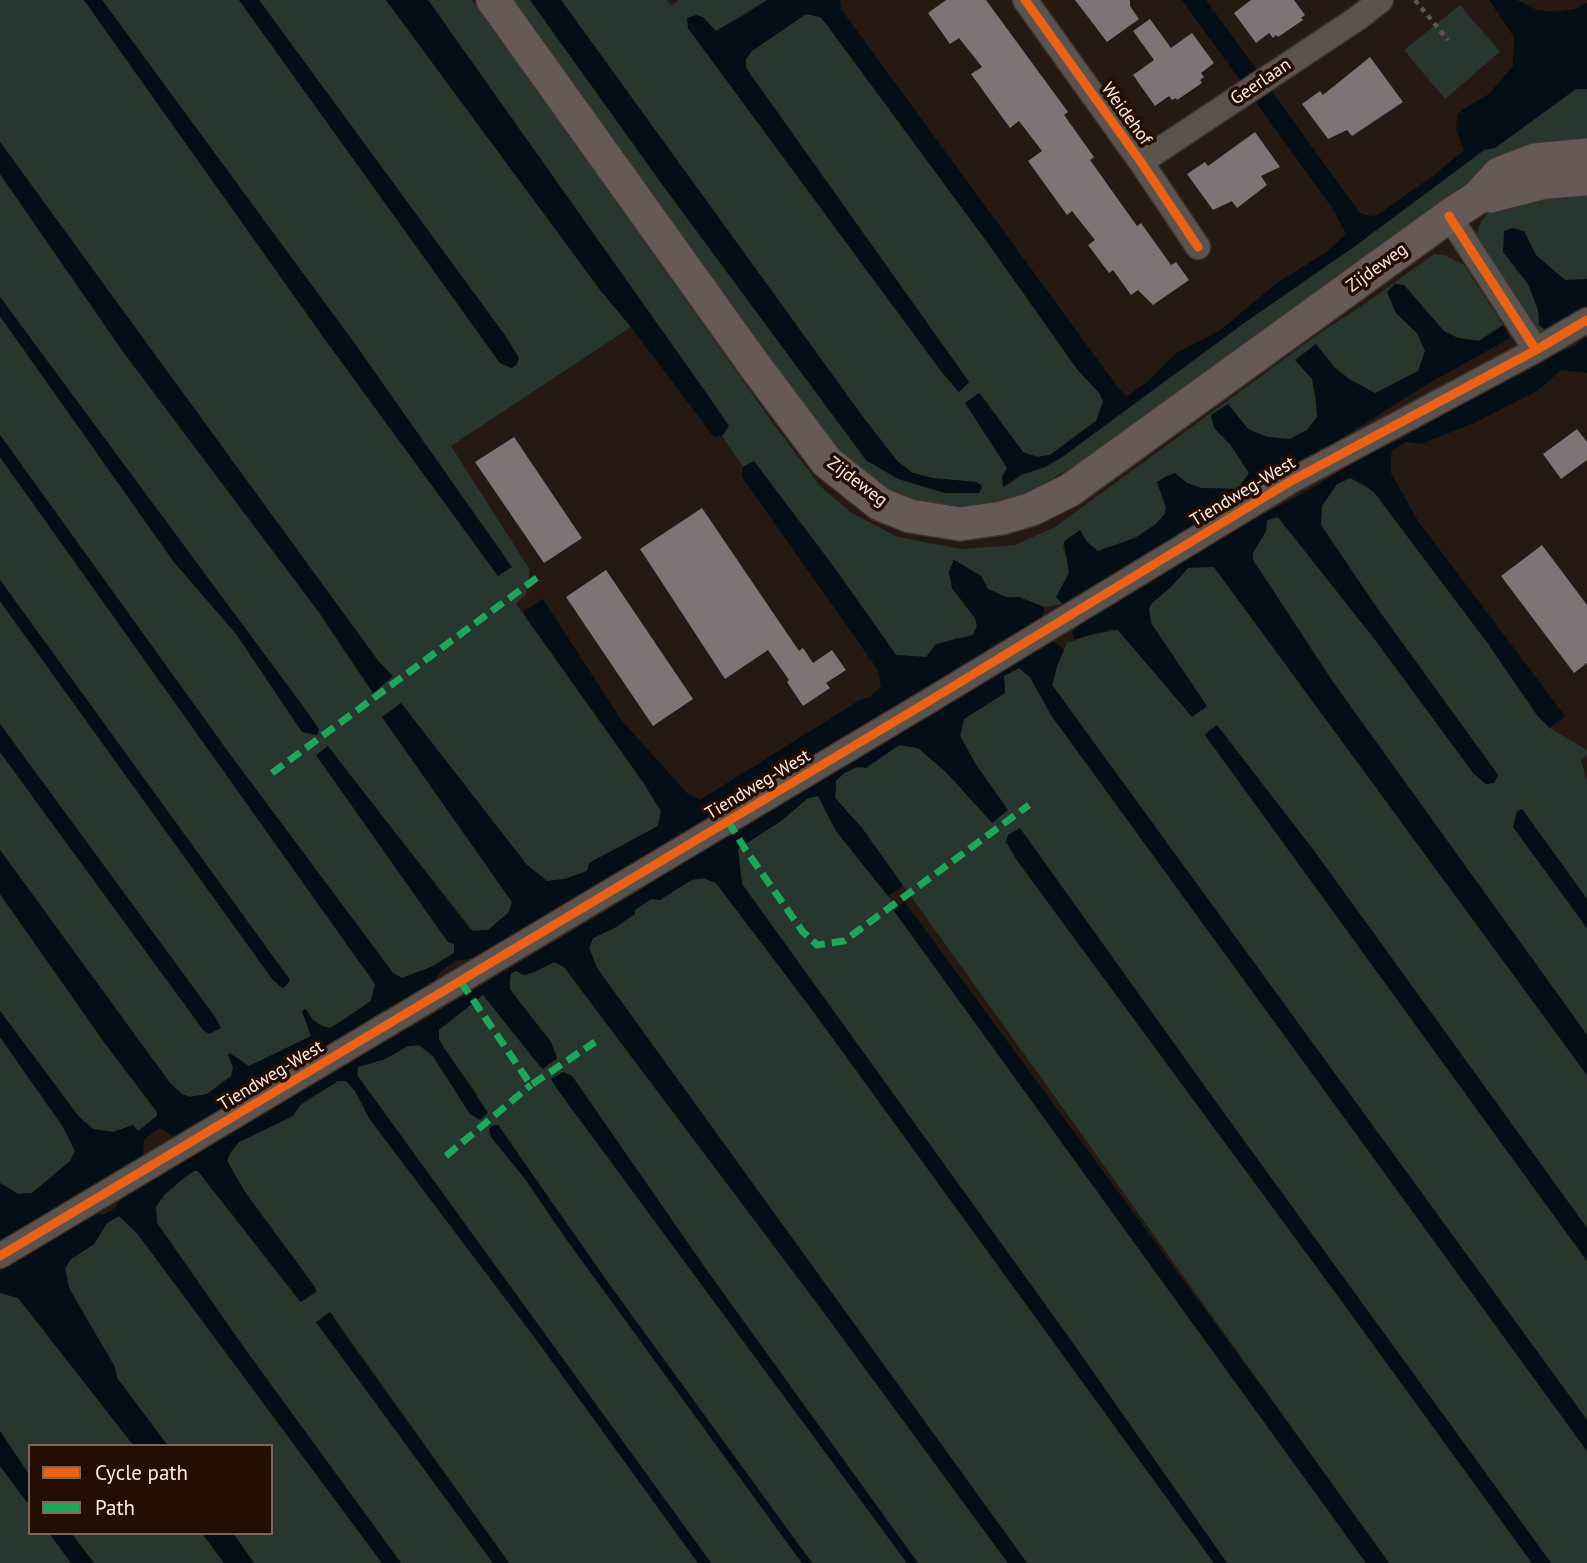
<!DOCTYPE html>
<html>
<head>
<meta charset="utf-8">
<style>
  body { margin:0 }
  #map { position:relative; width:1587px; height:1563px; overflow:hidden; background:#261912; font-family:"PT Sans",sans-serif }
  canvas { display:block }
  .legend { position:absolute; left:28px; top:1444px; width:245px; height:91px; box-sizing:border-box; background:#240e03; border:2px solid #7b675d; margin:0; padding:9px 12px; list-style:none; font-size:21px; color:#fdece3 }
  .legend li { display:flex; align-items:center; gap:14px; height:35px }
  .legend b { width:35px; border:2px solid #7b675d }
</style>
</head>
<body>
<div id="map">
<canvas width="1587" height="1563"></canvas>
<ul class="legend">
<li><b style="height:9px;background:#ea6118"></b>Cycle path</li>
<li><b style="height:9px;background:#20a55d"></b>Path</li>
</ul>
</div>
<script>
const ctx = document.querySelector('canvas').getContext('2d');
ctx.lineJoin = 'round';
function paint(path, color) { ctx.fillStyle = color; ctx.fill(path, 'evenodd'); }
const poly = rows => new Path2D(rows.map(r => 'M' + r).join(''));
function strokePath(path, color, width, dash) { ctx.strokeStyle = color; ctx.lineWidth = width; ctx.lineCap = dash ? 'butt' : 'round'; ctx.setLineDash(dash || []); ctx.stroke(path); }
function write(font, color, halo, rows, align = 'center') {
  ctx.font = font + ' "PT Sans",sans-serif'; ctx.lineWidth = 7; ctx.setLineDash([]); ctx.textBaseline = 'middle'; ctx.strokeStyle = halo; ctx.fillStyle = color; for (const [text, x, y, turn = 0] of rows) {
    ctx.save(); ctx.translate(x, y); ctx.rotate((+turn || 0) * Math.PI / 180); ctx.textAlign = isNaN(turn) ? turn : align; if (halo) ctx.strokeText(text, 0, 0); ctx.fillText(text, 0, 0); ctx.restore();
  }
}
const green = poly([
  [0,0,84,0,324,338,498,575,511,567,355,344,102,0,239,0,500,363,512,368,519,358,504,334,259,0,386,0,601,291,631,327,451,446,530,570,526,594,516,604,643,782,661,811,658,826,590,863,587,871,565,879,547,881,527,865,401,703,383,718,512,902,509,912,498,924,488,930,473,931,328,747,317,756,448,942,454,944,455,953,431,967,402,978,393,973,229,753,0,435,0,316,174,562,319,729,0,297,0,174,124,353,318,611,373,693,393,677,379,662,0,142],
  [428,0,472,0,772,422,821,487,852,513,898,537,962,549,1015,545,1055,527,1324,330,1362,306,1434,254,1444,255,1464,265,1503,325,1479,341,1458,338,1444,332,1404,285,1387,292,1396,313,1417,333,1425,351,1419,371,1375,394,1349,379,1335,368,1316,345,1312,379,1318,417,1307,430,1290,439,1267,437,1248,429,1228,404,1224,439,1230,444,1249,473,1238,489,1201,488,1187,483,1157,482,1166,507,1165,514,1156,524,1135,538,1098,551,1087,542,1080,531,1069,537,1064,542,1063,548,1068,560,1069,573,1057,597,1063,604,1044,607,1019,597,1006,597,988,589,981,576,954,560,949,572,952,588,975,618,977,626,973,635,968,638,955,638,926,657,896,655,834,567,754,462,743,467,722,436,728,426,707,394],
  [509,0,530,0,667,191,866,460,945,493,976,482,932,478,913,473,898,462,863,417,561,0,667,0,672,6,679,0,767,0,716,31,703,17,688,28,941,371,959,392,969,382,746,68,746,59,751,51,806,14,820,17,827,25,990,246,1077,369,1100,394,1103,402,1096,421,1050,455,1037,457,1023,452,980,393,999,453,1007,469,1005,475,1008,485,1021,475,1045,467,1062,457,1244,323,1355,246,1484,150,1576,89,1587,89,1587,149,1244,348,1073,466,1032,490,1004,500,966,507,920,501,876,484,847,461,820,431],
  [1460,5,1500,52,1445,99,1404,50],
  [1587,188,1587,313,1541,337,1482,252,1477,233,1481,222,1490,209],
  [0,457,375,983,371,1001,330,1028,322,1026,313,1020,306,1009,302,1011,312,1036,292,1047,249,1066,228,1055,233,1067,232,1076,207,1094,190,1097,181,1094,170,1083,0,850,0,752,204,1031,221,1029,215,1017,0,724,0,601,273,980,289,983,290,980,0,580],
  [1350,478,1374,492,1489,645,1537,715,1550,728,1587,750,1587,755,1581,760,1587,781,1587,899,1522,809,1513,826,1587,928,1587,1035,1333,682,1253,560,1253,552,1266,531,1267,520,1278,517,1376,641,1474,774,1486,784,1493,783,1498,775,1377,608,1321,525,1322,506,1337,484],
  [1188,567,1214,567,1587,1075,1587,1228,1312,848,1211,728,1205,735,1587,1261,1587,1420,1052,685,1057,666,1067,643,1090,635,1118,630,1192,716,1206,707,1151,623,1149,609,1151,604],
  [1019,668,1030,677,1051,715,1587,1451,1587,1563,1551,1563,1229,1120,1016,859,1335,1292,1532,1563,1389,1563,862,828,835,798,836,781,844,773,879,759,899,745,918,748,946,772,993,823,975,763,960,736,963,719,1005,693,1004,676],
  [818,796,836,831,888,896,1369,1563,1227,1563,1065,1332,742,884,737,849,781,821,808,798],
  [699,877,716,883,813,1011,1214,1563,1027,1563,597,968,589,948,593,938,616,927,634,914,634,910,651,899,660,900,674,889],
  [0,894,104,1042,157,1112,157,1116,138,1132,133,1125,114,1132,93,1129,79,1117,0,1011],
  [554,962,564,967,822,1310,1008,1563,918,1563,708,1272,572,1076,563,1072,555,1086,907,1563,812,1563,609,1284,498,1125,491,1137,526,1180,564,1236,802,1563,711,1563,357,1075,358,1067,385,1059,408,1046,419,1045,433,1056,470,1114,477,1094,444,1048,439,1039,439,1029,483,994,543,1069,557,1058,551,1042,510,989,510,979,511,973,516,971,524,975,534,972],
  [0,1037,64,1127,75,1151,71,1161,32,1193,18,1194,0,1183],
  [338,1081,346,1081,355,1091,369,1118,538,1342,698,1563,509,1563,331,1313,316,1322,493,1563,401,1563,245,1349,157,1223,156,1207,164,1195,185,1177,194,1171,198,1171,300,1302,316,1292,245,1192,227,1161,230,1153,239,1142,293,1116,300,1105],
  [119,1216,137,1233,382,1563,254,1563,233,1533,271,1533,271,1446,168,1446,117,1378,114,1367,69,1288,65,1268,71,1259,94,1244,107,1223],
  [2,1292,18,1297,134,1446,30,1446,30,1476,0,1431,0,1293],
  [0,1466,30,1506,30,1533,49,1533,71,1563,0,1563],
  [71,1533,202,1533,224,1563,94,1563]
]);
const water = poly([
  [84,0,102,0,355,344,512,567,498,576,324,338],
  [239,0,259,0,504,334,519,358,517,364,512,368,500,363],
  [386,0,428,0,707,394,729,426,722,436,714,437,631,327,601,291],
  [530,0,561,0,863,417,898,462,913,473,932,478,976,482,981,485,982,488,979,493,945,493,898,479,866,460,667,191],
  [767,0,840,0,841,9,1119,389,1127,396,1146,383,1175,354,1219,331,1277,283,1328,251,1346,234,1333,209,1182,0,1206,0,1359,212,1366,215,1375,216,1383,211,1433,176,1464,150,1456,130,1457,116,1462,110,1489,94,1513,66,1514,37,1489,0,1517,0,1537,10,1554,12,1575,9,1587,3,1587,89,1576,89,1495,148,1484,150,1355,246,1244,323,1062,457,1045,467,1021,475,1003,487,1002,477,1007,468,965,403,979,393,1023,452,1037,457,1050,455,1096,421,1103,402,1100,394,1077,369,990,246,827,25,820,17,806,14,752,51,746,59,746,68,969,382,959,392,941,371,688,28,687,18,696,15,703,17,716,31,743,16],
  [0,142,379,662,393,676,373,693,318,611,124,353,0,174],
  [1512,228,1524,231,1536,255,1565,280,1587,279,1587,309,1549,333,1539,325,1538,310,1528,284,1503,252,1504,231],
  [1395,284,1404,285,1444,331,1458,338,1479,341,1503,325,1510,338,1424,386,1315,455,1063,604,1056,597,1069,573,1064,542,1080,530,1087,542,1098,551,1135,538,1156,524,1165,514,1166,507,1157,482,1167,476,1175,473,1187,483,1201,488,1238,489,1249,473,1230,444,1214,428,1211,415,1228,404,1248,429,1267,437,1290,439,1307,430,1317,417,1316,397,1312,379,1295,360,1316,344,1335,368,1349,379,1375,393,1418,371,1425,351,1417,333,1396,313,1387,292],
  [0,297,308,713,319,729,317,735,302,732,236,634,174,562,0,316],
  [1587,337,1587,373,1561,370,1537,391,1474,423,1421,444,1406,442,1392,450,1391,456,1391,473,1418,521,1565,716,1550,728,1537,715,1489,645,1374,492,1360,482,1350,478,1337,484,1322,506,1321,525,1377,608,1498,775,1494,783,1486,784,1474,774,1376,641,1278,517,1267,520,1266,531,1253,553,1253,560,1333,682,1587,1035,1587,1075,1214,567,1188,568,1172,586,1151,604,1149,609,1151,623,1207,706,1192,717,1118,630,1112,629,1075,639,1072,632,1084,620,1256,518,1302,494,1370,453,1403,438,1413,430,1556,353,1575,346],
  [0,435,229,753,393,973,402,978,431,967,454,953,454,944,448,942,316,755,328,746,468,927,473,931,488,930,509,912,512,902,382,717,401,703,527,865,547,881,565,879,587,871,589,863,658,826,661,811,643,782,524,614,524,611,543,599,622,721,688,794,700,800,860,700,870,697,881,687,878,670,742,477,743,467,754,461,834,567,896,655,926,657,936,644,973,635,977,626,975,618,952,588,949,572,954,560,981,576,988,589,1006,597,1019,597,1044,607,1044,611,1041,619,488,955,455,961,440,972,429,989,381,1012,177,1138,160,1128,144,1139,143,1158,0,1242,0,1183,18,1194,32,1193,70,1161,75,1151,63,1127,0,1037,0,1011,79,1117,93,1129,113,1132,133,1125,138,1131,157,1116,157,1112,104,1042,0,894,0,850,170,1083,182,1094,190,1097,207,1094,231,1076,233,1067,228,1055,230,1053,249,1066,311,1036,302,1011,305,1009,313,1020,322,1026,330,1028,341,1022,371,1001,375,984,0,457],
  [0,580,290,980,286,986,282,988,273,980,0,601],
  [1051,639,1064,650,1057,666,1052,685,1587,1420,1587,1451,1051,715,1030,677,1019,668,1004,676,1005,693,964,719,960,736,975,763,1008,810,992,823,946,772,918,748,899,745,866,768,856,767,844,773,836,781,835,798,862,828,903,886,888,896,836,831,818,796,808,798,781,821,738,849,742,884,1065,1332,1227,1563,1214,1563,813,1011,716,883,704,878,691,880,660,900,651,899,635,910,635,914,616,927,593,938,589,948,597,968,1027,1563,1008,1563,822,1310,564,967,554,962,534,972,524,975,516,971,511,973,510,979,510,990,551,1042,557,1059,542,1069,483,995,439,1030,439,1039,444,1048,488,1113,480,1120,470,1114,433,1056,419,1045,408,1046,385,1059,358,1067,357,1075,711,1563,698,1563,538,1342,369,1118,355,1091,346,1081,338,1081,300,1105,293,1116,239,1142,230,1153,227,1161,245,1192,315,1287,316,1292,301,1302,198,1171,194,1171,185,1177,164,1195,156,1207,157,1223,245,1349,401,1563,382,1563,137,1233,119,1216,107,1223,94,1244,71,1259,65,1268,69,1288,115,1367,117,1378,168,1446,134,1446,18,1298,0,1293,0,1270,92,1214,105,1214,115,1208,121,1199,166,1165,338,1064,413,1026,629,897,716,841,941,708],
  [0,724,215,1017,221,1028,209,1034,204,1031,0,752],
  [1217,725,1312,848,1587,1228,1587,1261,1205,735],
  [1522,809,1587,899,1587,928,1513,827,1517,811],
  [1020,828,1229,1120,1551,1563,1532,1563,1335,1292,1016,859,1006,842,1008,835],
  [904,901,1270,1398,1389,1563,1366,1563,894,911],
  [563,1072,572,1076,708,1272,918,1563,907,1563,555,1086,551,1079],
  [498,1125,609,1284,812,1563,802,1563,564,1236,526,1180,491,1137,489,1130,491,1126],
  [330,1312,340,1328,509,1563,493,1563,316,1322],
  [0,1431,30,1476,30,1506,0,1466],
  [49,1533,71,1533,94,1563,71,1563],
  [202,1533,233,1533,254,1563,224,1563]
]);
const building = poly([
  [946,0,986,0,1068,112,1064,115,1094,157,1090,160,1137,226,1141,223,1171,265,1176,262,1189,280,1153,305,1138,290,1131,295,1113,270,1109,273,1088,245,1095,240,1072,211,1067,215,1028,161,1042,151,1019,121,1010,128,971,74,982,67,959,38,950,44,928,13],
  [1075,0,1130,0,1130,6,1139,19,1107,42],
  [1251,0,1294,0,1305,15,1301,18,1303,20,1278,37,1276,35,1273,38,1269,33,1256,43,1234,13],
  [1150,19,1171,48,1192,33,1214,63,1201,73,1204,77,1200,80,1202,83,1177,100,1176,98,1172,100,1169,96,1155,106,1133,75,1154,60,1133,31],
  [1370,57,1403,102,1352,136,1347,130,1328,139,1302,104,1320,91,1323,95],
  [1255,132,1280,167,1261,176,1267,185,1237,208,1232,201,1213,210,1187,174,1205,162,1208,166],
  [1577,429,1587,442,1587,460,1561,479,1543,454],
  [514,437,582,538,544,563,475,462],
  [702,508,799,651,803,648,813,663,832,650,846,670,826,683,830,688,803,706,787,682,789,680,768,650,725,679,640,549],
  [1542,545,1587,605,1587,663,1574,673,1501,576],
  [606,570,693,699,653,726,566,597]
]);
const path = poly([
  [1415,0,1448,40]
]);
const street = poly([
  [1025,0,1141,162,1198,247],
  [1141,162,1358,18,1381,0],
  [1449,216,1536,350],
  [0,1256,929,701,1291,481,1536,350,1587,320]
]);
const secondary = poly([
  [493,0,755,366,827,462,880,504,910,516,960,524,1002,518,1032,509,1070,490,1449,216,1477,198,1499,174,1535,160,1587,155],
  [1490,196,1545,182,1587,179]
]);
const quiet = poly([
  [272,773,542,574],
  [728,821,745,849,803,932,817,945,844,941,1029,805],
  [461,982,531,1085,595,1042],
  [446,1156,531,1085]
]);
const cycleway = poly([
  [1025,0,1141,162,1198,247],
  [1449,216,1536,350],
  [0,1256,929,701,1291,481,1536,350,1587,320]
]);
const streetNames = [
  ["Geerlaan",1261,82,-34],
  ["Weidehof",1126,114,54],
  ["Zijdeweg",1377,268,-36],
  ["Zijdeweg",857,482,37],
  ["Tiendweg-West",1243,492,-31],
  ["Tiendweg-West",758,785,-31],
  ["Tiendweg-West",271,1076,-31]
];
paint(green, '#28372e');
paint(water, '#030e17');
paint(building, '#7e7476');
strokePath(street, '#3d332e', 27);
strokePath(secondary, '#3d332e', 36);
strokePath(path, '#605550', 4.5, [5, 5]);
strokePath(street, '#5d534e', 24);
strokePath(secondary, '#665956', 33);
strokePath(quiet, '#20a55d', 7, [14, 7]);
strokePath(cycleway, '#ea6118', 9);
write('18px', '#fdece3', '#240e03', streetNames);
</script>
</body>
</html>
